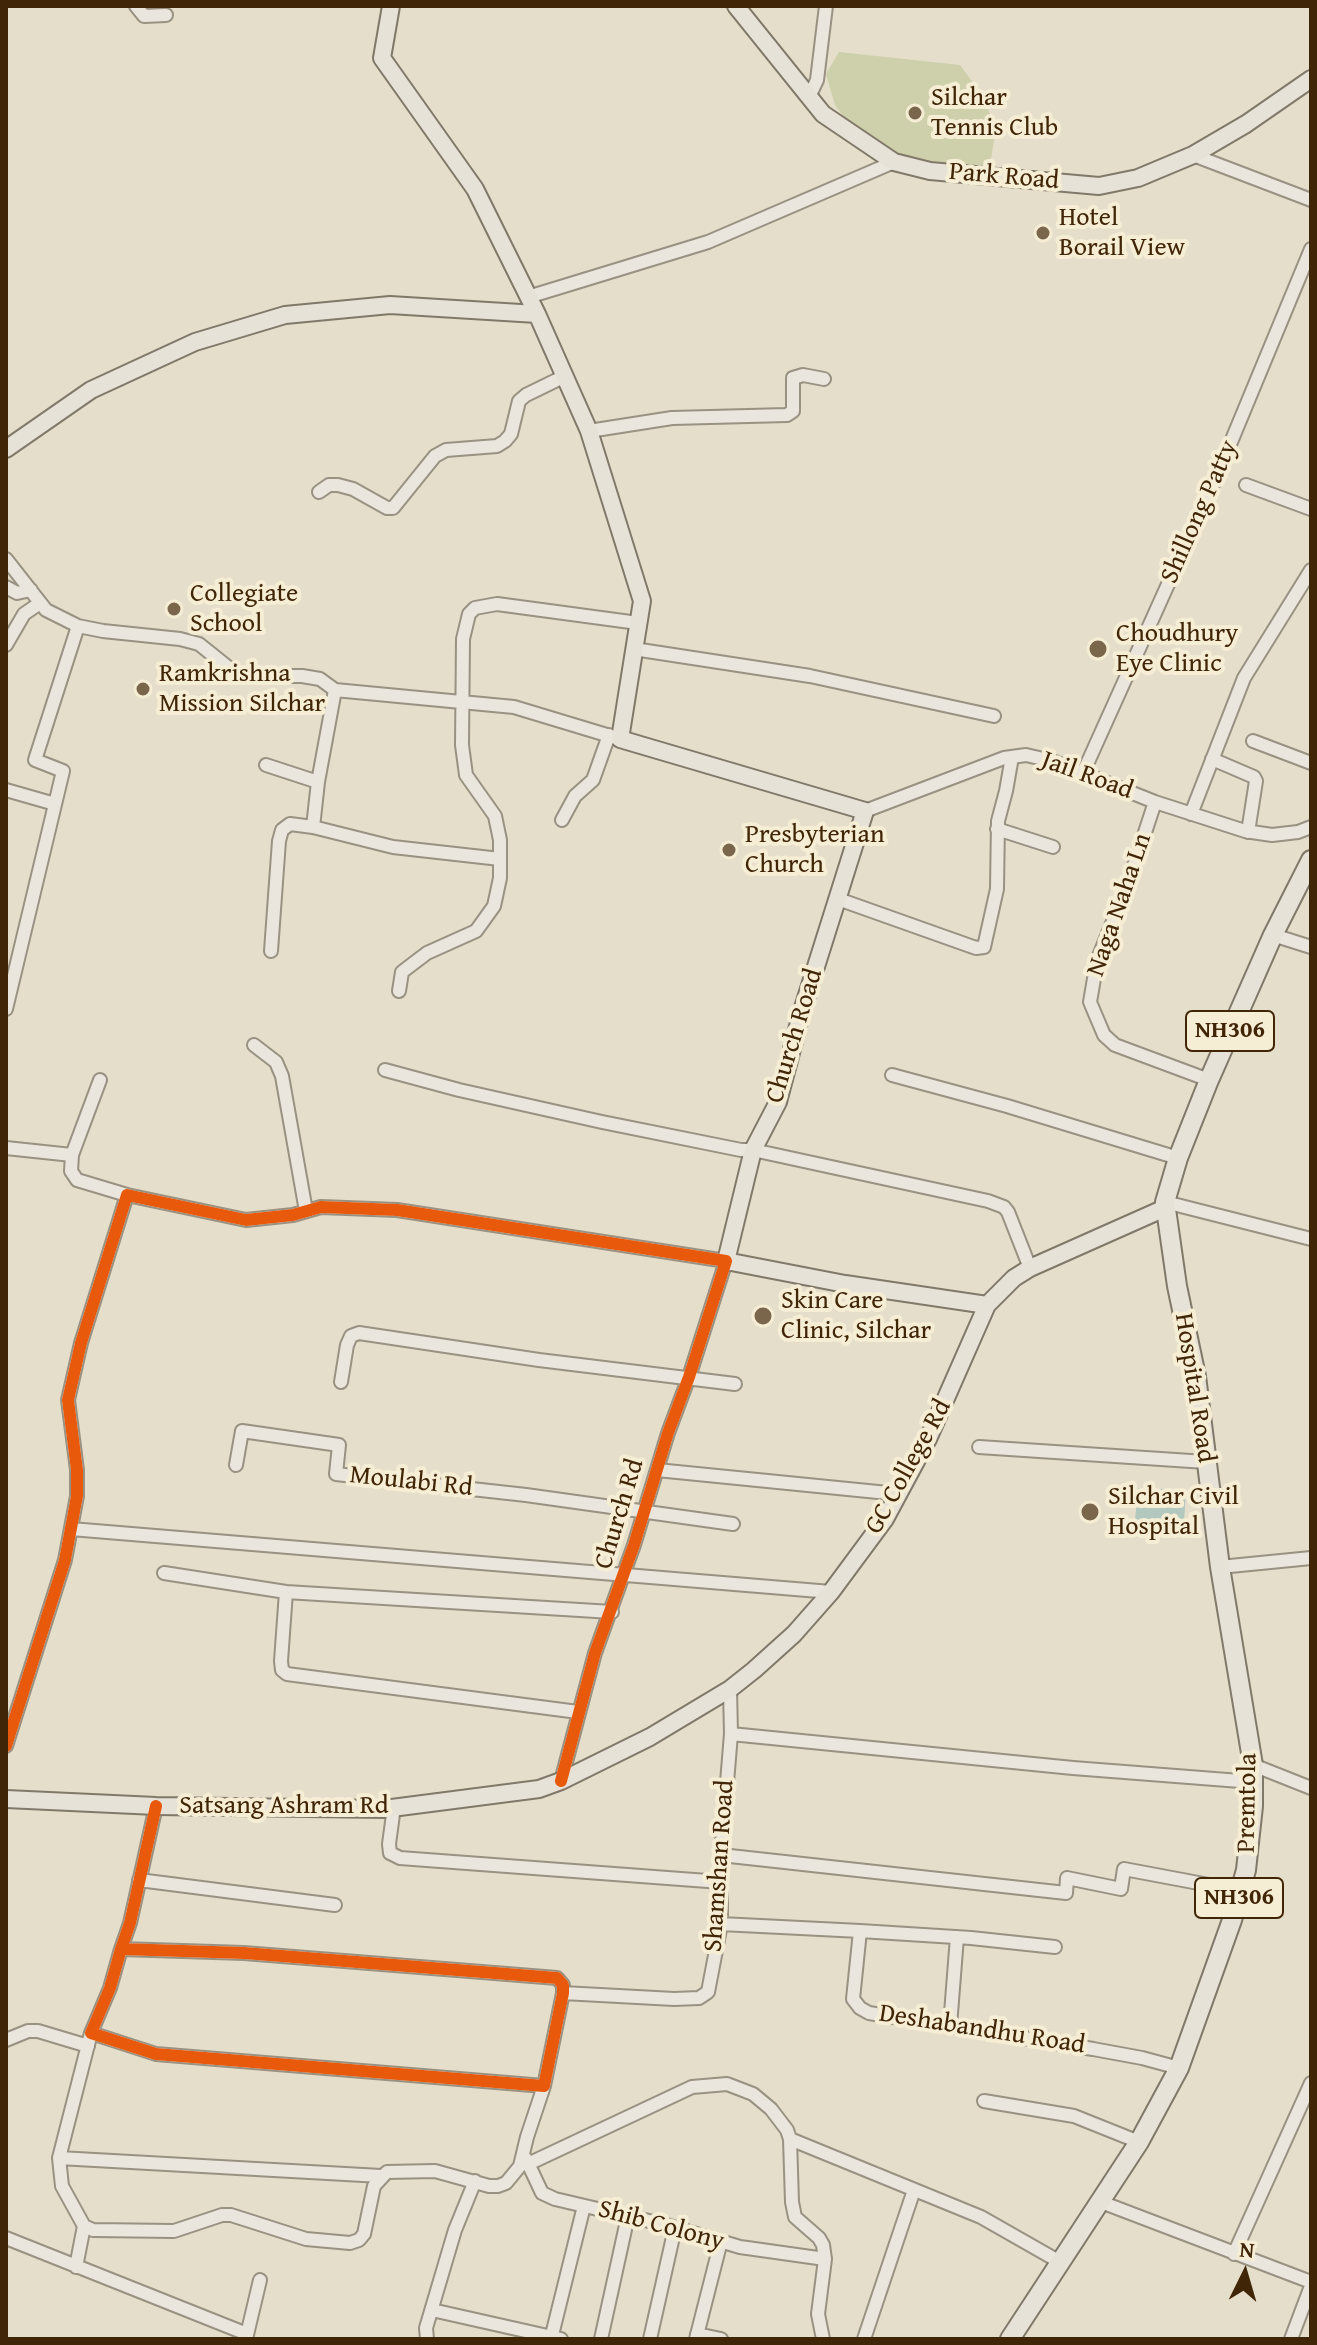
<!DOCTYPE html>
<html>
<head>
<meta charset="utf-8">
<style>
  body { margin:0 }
  #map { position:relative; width:1317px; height:2345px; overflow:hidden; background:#e5deca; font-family:"Gentium Book Plus",serif }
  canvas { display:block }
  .frame { position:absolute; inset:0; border:8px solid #412507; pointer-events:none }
  .north { position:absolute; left:1205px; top:2233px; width:80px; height:80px; -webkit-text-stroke:6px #f6edd5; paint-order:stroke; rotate:5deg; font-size:22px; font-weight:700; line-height:32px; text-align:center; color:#412507 }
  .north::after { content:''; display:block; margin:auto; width:28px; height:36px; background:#412507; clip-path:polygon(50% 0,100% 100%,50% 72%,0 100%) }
</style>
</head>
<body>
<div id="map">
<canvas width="1317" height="2345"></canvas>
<div class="frame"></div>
<div class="north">N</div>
</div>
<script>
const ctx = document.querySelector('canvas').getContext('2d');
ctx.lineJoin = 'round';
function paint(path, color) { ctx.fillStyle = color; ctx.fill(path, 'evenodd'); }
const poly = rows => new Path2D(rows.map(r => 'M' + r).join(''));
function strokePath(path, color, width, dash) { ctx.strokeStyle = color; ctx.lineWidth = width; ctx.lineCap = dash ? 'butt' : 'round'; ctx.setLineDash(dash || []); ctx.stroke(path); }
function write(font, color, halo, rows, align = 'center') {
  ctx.font = font + ' "Gentium Book Plus",serif'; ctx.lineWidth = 8; ctx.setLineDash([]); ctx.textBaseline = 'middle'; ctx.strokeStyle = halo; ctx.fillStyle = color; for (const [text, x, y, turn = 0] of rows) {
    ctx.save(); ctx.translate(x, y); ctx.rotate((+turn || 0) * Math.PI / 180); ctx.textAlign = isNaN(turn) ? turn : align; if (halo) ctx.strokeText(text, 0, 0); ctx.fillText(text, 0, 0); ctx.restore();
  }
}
const green = poly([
  [839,52,960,65,980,92,996,127,990,165,967,169,911,163,878,146,846,120,835,105,826,74]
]);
const water = poly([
  [1138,1488,1186,1490,1184,1522,1135,1520]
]);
const minor = poly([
  [136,6,144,16,166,15],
  [809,97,817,80,826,6],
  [1193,155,1311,200],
  [528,297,708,242,894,162],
  [589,431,672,418,787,415,793,411,793,378,803,375,824,379],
  [1246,485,1311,509],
  [319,492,329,485,338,485,353,489,387,508,393,508,435,456,446,450,497,446,505,441,511,434,519,401,526,395,565,376],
  [6,559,46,610,78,626,103,631,180,639,199,644,239,676,302,676,320,679,335,690,514,707,620,739],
  [6,587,17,593,31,590],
  [6,645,24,614,40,603],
  [634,649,810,676,994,716],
  [1253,741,1311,763],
  [1212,759,1254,777,1256,781,1248,832],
  [266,765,318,782],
  [1083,773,1219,471,1311,249],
  [6,790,55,804],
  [1155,802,1128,884,1097,961,1090,1002,1104,1035,1115,1045,1209,1080],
  [865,811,1004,758,1026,755,1052,761,1155,802,1245,831,1272,835,1298,832,1311,827],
  [1191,814,1244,678,1311,570],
  [562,820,575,796,593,780,609,735],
  [313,827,393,847,500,859],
  [997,829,1053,847],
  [838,899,976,948,984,947,997,889,998,821,1006,791,1012,757],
  [1273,935,1311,947],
  [271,951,279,841,282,830,290,824,313,827,318,782,335,690],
  [399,991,402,972,427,953,476,931,494,906,500,878,500,840,495,816,466,775,462,745,463,639,469,614,475,608,497,604,638,623],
  [6,1009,63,771,35,760,78,626],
  [254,1045,276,1062,282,1076,306,1211],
  [385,1070,459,1090,602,1122,741,1150,753,1150,988,1201,1004,1207,1008,1212,1030,1268],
  [892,1075,1007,1106,1178,1158],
  [6,1148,72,1155,71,1171,77,1180,127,1195],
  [72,1155,100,1080],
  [1165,1202,1311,1239],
  [341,1382,347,1345,351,1336,359,1333,539,1360,735,1384],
  [979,1447,1206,1462],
  [236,1465,242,1431,339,1445,336,1474,526,1495,733,1524],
  [657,1470,898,1494],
  [71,1529,831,1592],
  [1220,1567,1311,1558],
  [164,1573,286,1592,612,1612],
  [286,1592,281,1661,282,1670,287,1674,578,1712],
  [731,1734,1073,1768,1253,1782],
  [6,1746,65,1560,77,1496,77,1470,68,1400,81,1343,127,1195,246,1220,293,1215,321,1207,397,1210,726,1261,689,1377,668,1433,634,1545,595,1653,561,1781],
  [1253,1765,1311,1788],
  [394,1807,389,1844,390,1853,400,1858,721,1882],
  [721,1855,1066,1893,1067,1878,1121,1889,1124,1869,1241,1891],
  [139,1880,335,1905],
  [721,1924,860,1931,853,1999,860,2008,869,2013,1093,2049,1142,2058,1179,2068],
  [860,1931,971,1938,1055,1947],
  [121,1949,244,1953,557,1978,563,1985,563,1993,544,2086,156,2054,91,2033,110,1988,121,1949,130,1923,156,1806],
  [563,1993,674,1999,699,1998,708,1992,721,1924,721,1855,731,1734,730,1689],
  [950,2026,957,1937],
  [91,2033,59,2158,62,2186,84,2226,93,2230,174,2231,222,2215,231,2215,306,2239,350,2243,359,2240,364,2234,374,2186,387,2172,435,2171,489,2186,498,2186,506,2183,520,2166,527,2137,544,2086],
  [6,2040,28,2031,38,2031,88,2046],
  [984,2101,1074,2116,1139,2142],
  [790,2139,981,2217,1060,2262],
  [59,2158,381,2176],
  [526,2159,542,2193,555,2199,666,2225,740,2247,825,2259],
  [528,2164,692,2087,727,2084,753,2094,771,2109,787,2130,790,2139,792,2202,795,2217,819,2238,823,2245,825,2259,818,2314,823,2339],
  [1101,2202,1311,2282],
  [6,2238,247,2334],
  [1234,2254,1311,2083],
  [76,2267,84,2226],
  [432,2310,561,2339],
  [697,2334,721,2339],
  [246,2339,260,2280],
  [427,2339,426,2328,455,2230,475,2181],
  [551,2339,584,2206],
  [601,2339,628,2216],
  [650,2339,675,2228],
  [696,2339,721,2241],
  [864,2339,914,2190],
  [1291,2339,1311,2286]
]);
const major = poly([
  [391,6,382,58,475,189,537,314,589,431,642,601,620,739,865,811,802,1011,778,1102,753,1150,726,1261,845,1284,987,1305],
  [736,6,823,114,894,162,930,171,1099,186,1138,178,1193,155,1246,124,1311,79],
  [6,449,91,390,195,342,285,315,390,305,537,314],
  [6,1799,156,1806,384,1809,539,1789,561,1781,650,1737,730,1689,754,1670,794,1634,831,1592,885,1519,928,1439,987,1305,1014,1278,1030,1268,1165,1208]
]);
const highway = poly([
  [1010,2339,1139,2142,1179,2068,1232,1920,1246,1870,1253,1806,1253,1765,1220,1567,1196,1376,1177,1286,1165,1202,1178,1158,1209,1080,1273,935,1311,860]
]);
const cycleway = poly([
  [6,1746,65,1560,77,1496,77,1470,68,1400,81,1343,127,1195,246,1220,293,1215,321,1207,397,1210,726,1261,689,1377,668,1433,634,1545,595,1653,561,1781],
  [121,1949,244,1953,557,1978,563,1985,563,1993,544,2086,156,2054,91,2033,110,1988,121,1949,130,1923,156,1806]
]);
const markers = [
  [915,113,8,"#7a664b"],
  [1043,233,8,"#7a664b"],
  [174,609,8,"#7a664b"],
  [1098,649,10,"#7a664b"],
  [143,689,8,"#7a664b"],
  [729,850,8,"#7a664b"],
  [763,1316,10,"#7a664b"],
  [1090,1512,10,"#7a664b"]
];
const shields = [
  [1230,1031,88],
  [1239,1898,88]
];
const shieldNames = [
  ["NH306",1230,1031],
  ["NH306",1239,1898]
];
const poiNames = [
  ["Silchar",931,98],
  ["Tennis Club",931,128],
  ["Hotel",1059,218],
  ["Borail View",1059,248],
  ["Collegiate",190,594],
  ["School",190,624],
  ["Choudhury",1116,634],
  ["Eye Clinic",1116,664],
  ["Ramkrishna",159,674],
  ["Mission Silchar",159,704],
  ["Presbyterian",745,835],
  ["Church",745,865],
  ["Skin Care",781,1301],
  ["Clinic, Silchar",781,1331],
  ["Silchar Civil",1108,1497],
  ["Hospital",1108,1527]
];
const streetNames = [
  ["Park Road",1004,177,5],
  ["Shillong Patty",1200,512,-66],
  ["Jail Road",1087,776,20],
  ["Naga Naha Ln",1120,905,-71],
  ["Church Road",795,1036,-73],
  ["Hospital Road",1194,1388,81],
  ["GC College Rd",909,1467,-61],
  ["Moulabi Rd",411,1482,6],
  ["Church Rd",620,1514,-73],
  ["Premtola",1248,1803,-89],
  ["Satsang Ashram Rd",284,1806],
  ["Shamshan Road",720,1866,-86],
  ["Deshabandhu Road",982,2030,9],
  ["Shib Colony",661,2226,15]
];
paint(green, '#cdd0ab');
paint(water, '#b2c7bd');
strokePath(minor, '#999182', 16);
strokePath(major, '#807869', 20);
strokePath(highway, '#807869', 22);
strokePath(minor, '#eae6dd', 12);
strokePath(major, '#e7e2d7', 16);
strokePath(highway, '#e7e2d7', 18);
strokePath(cycleway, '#e8590c', 12);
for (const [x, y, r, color] of markers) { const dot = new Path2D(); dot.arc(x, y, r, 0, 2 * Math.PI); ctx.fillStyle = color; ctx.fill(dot); strokePath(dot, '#f6edd5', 3); }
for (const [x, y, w] of shields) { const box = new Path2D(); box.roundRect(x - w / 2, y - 20, w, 40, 6); ctx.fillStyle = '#f6edd5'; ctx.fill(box); strokePath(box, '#412507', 2); }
write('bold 24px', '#412507', null, shieldNames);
write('26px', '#412507', '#f6edd5', poiNames, 'left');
write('26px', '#412507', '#f6edd5', streetNames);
</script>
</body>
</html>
